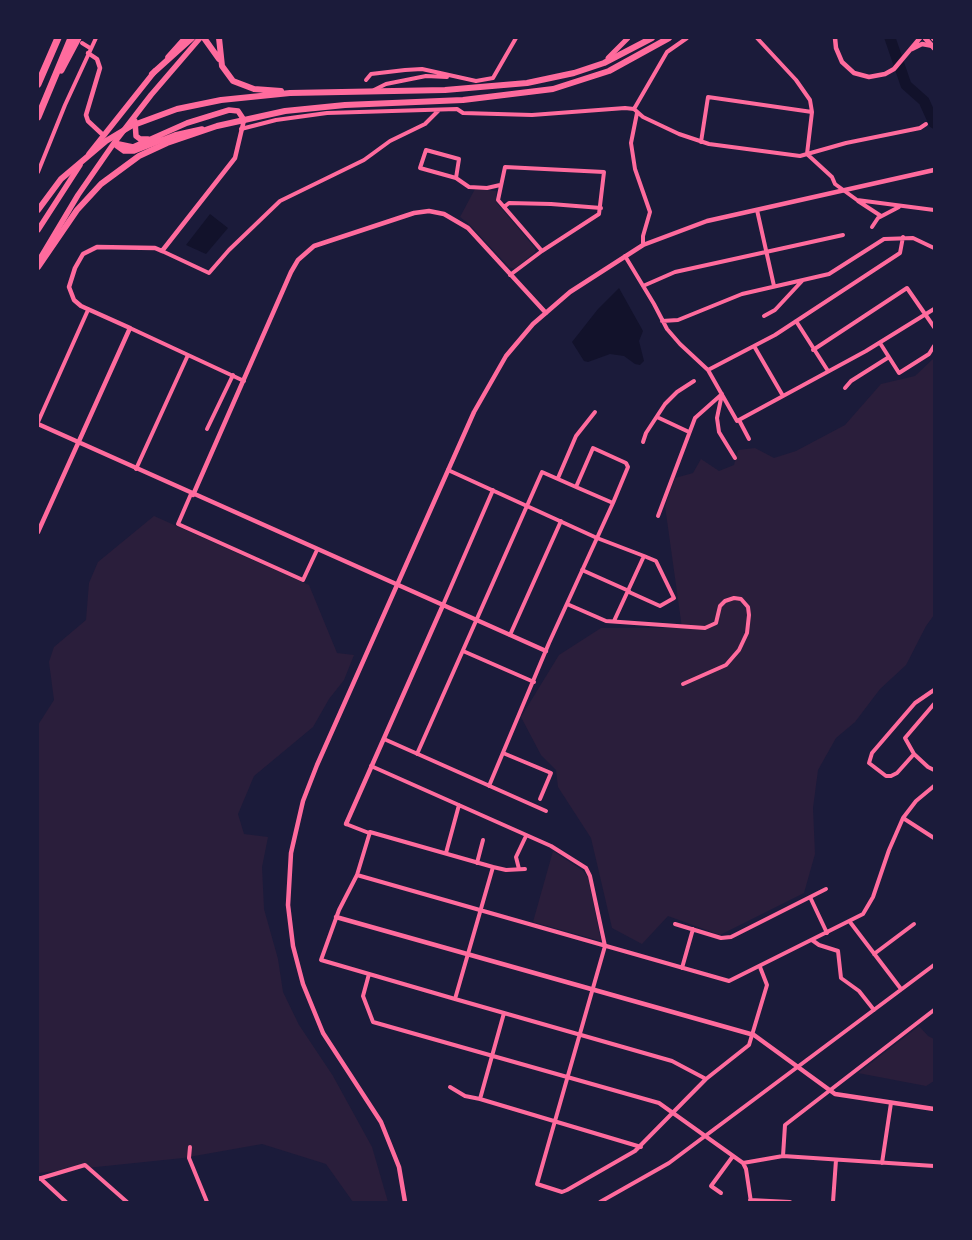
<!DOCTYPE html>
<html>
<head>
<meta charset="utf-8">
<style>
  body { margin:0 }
  #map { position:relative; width:972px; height:1240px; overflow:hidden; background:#1b1b3a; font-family:Figtree,sans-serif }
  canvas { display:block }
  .frame { position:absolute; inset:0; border:39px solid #1b1b3a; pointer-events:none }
</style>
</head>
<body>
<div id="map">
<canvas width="972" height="1240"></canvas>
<div class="frame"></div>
</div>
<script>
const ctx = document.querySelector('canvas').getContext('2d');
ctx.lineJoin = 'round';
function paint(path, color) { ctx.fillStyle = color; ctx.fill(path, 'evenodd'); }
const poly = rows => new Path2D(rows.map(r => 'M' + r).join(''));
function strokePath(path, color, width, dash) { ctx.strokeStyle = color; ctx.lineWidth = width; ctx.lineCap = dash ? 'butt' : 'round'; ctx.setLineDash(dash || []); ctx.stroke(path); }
const green = poly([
  [475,189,496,191,496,202,535,248,535,252,515,269,509,267,469,224,460,217],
  [934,358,934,615,926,626,906,665,880,689,855,722,836,738,818,770,813,808,815,854,804,893,720,935,668,916,642,944,612,928,591,838,558,787,556,770,541,755,521,717,559,655,601,628,682,628,665,506,675,478,693,473,701,459,719,471,734,465,738,450,755,448,774,458,796,451,845,425,881,384,915,376],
  [154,516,309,585,337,653,354,655,344,680,329,699,313,727,254,776,238,814,244,834,268,837,262,867,264,909,278,959,283,992,299,1025,333,1076,372,1147,388,1202,353,1202,326,1164,262,1144,183,1158,38,1173,38,725,54,700,49,662,54,647,86,620,89,583,98,562],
  [553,851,582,870,588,877,601,941,533,922],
  [919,1026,928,1036,934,1039,934,1081,926,1086,858,1073]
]);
const water = poly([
  [210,214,228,228,206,254,186,245],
  [619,288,643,331,639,341,644,361,640,365,635,364,624,356,610,354,588,362,584,361,572,342,598,309]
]);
const river = poly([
  [890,38,906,85,924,101,934,123]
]);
const minor = poly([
  [757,38,796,80,810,100,812,112,807,154],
  [82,43,90,48],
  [366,80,371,74,405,70,422,69,476,81,493,78,516,38],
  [374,90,386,84,426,76,447,77],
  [634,109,667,52,687,38],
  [637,113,631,143,635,169,650,212,643,236,643,245],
  [241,129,276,120,327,113,457,109,463,113,532,115,625,108,634,109,643,117,679,134,709,144,800,156,846,143,920,128,926,124],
  [701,142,708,97,812,112],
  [807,154,832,177,835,184,857,200,934,210],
  [38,172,65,105,96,38],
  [456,178,420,168,426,150,459,159,456,178,469,187,487,188,500,185],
  [858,201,881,216],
  [504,207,509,203,551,204,601,208],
  [757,210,774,286],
  [872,227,878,218,899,207],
  [162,251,209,273,229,250,280,201,364,160,390,141,425,124,439,110],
  [625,256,654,304,667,329,680,344,708,370,737,421,866,351,934,309],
  [510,275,542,251,599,214,604,172,505,167,498,200,542,251],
  [643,286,675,272,843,235],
  [764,316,775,310,802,281],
  [662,321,678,320,742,294,829,274,884,239,913,238,934,248],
  [796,321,828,371],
  [130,328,244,381],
  [880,343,899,373,929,354,934,346],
  [754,346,783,396],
  [813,350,907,288,934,327],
  [708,370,775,335,900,253,903,237],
  [845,388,851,381,889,357],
  [722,394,717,418,719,432,735,458],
  [657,417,689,432],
  [739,420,749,439],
  [38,422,88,310],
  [207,429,233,375],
  [643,442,646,433,665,404,677,392,694,381],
  [136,469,188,355],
  [448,470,597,538,644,556,614,621],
  [558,478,576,436,595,412],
  [576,487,593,448,626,463,628,467,613,503],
  [191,494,178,524,303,580,317,550],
  [658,516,695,418,722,394],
  [582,570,629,591],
  [629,592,660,606,674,598,656,561,644,556],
  [567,604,606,621,705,628,716,623,720,606,725,601,734,598,741,599,748,607,749,615,747,633,739,650,726,665,683,684],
  [443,605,493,490],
  [510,635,561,521],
  [463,651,534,682],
  [934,704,905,738,914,754,928,767,934,770],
  [384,739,546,811],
  [503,753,551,773,540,799],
  [417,754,542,472,576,487,613,503,549,643,489,786],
  [914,754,897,773,891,776,886,776,869,763,872,753,915,703,934,690],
  [371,766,551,846,586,868,590,876,605,946,537,1184,562,1192,567,1190,635,1151,706,1079,749,1045,767,985,760,967],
  [903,818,934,838],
  [346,824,369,833],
  [446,853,459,805],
  [477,863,483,840],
  [493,867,506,870,525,869],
  [519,869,516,857,526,836],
  [357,875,729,981,863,914,873,897,889,850,903,818,916,801,934,786],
  [810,897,827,933],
  [850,922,901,989],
  [675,924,721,938,731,937,826,889],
  [812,940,819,945,838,951,841,978,859,991,874,1010],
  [874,954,914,924],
  [682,968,693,929],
  [369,974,363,996,373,1022,659,1103,743,1163,746,1169,751,1202],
  [455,999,493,867,370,832,357,875,339,910,321,960,455,999,672,1061,706,1079],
  [504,1013,480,1099,641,1147],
  [450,1087,465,1096,480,1099],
  [190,1147,189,1158,207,1202],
  [783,1156,785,1125,934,1010],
  [743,1163,783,1156,934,1166],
  [882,1163,891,1103],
  [40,1178,66,1202],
  [38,1179,85,1165,127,1202],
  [721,1193,711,1186,733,1156],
  [750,1200,790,1202],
  [600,1202,669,1163,934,965],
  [833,1202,836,1160]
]);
const tertiary = poly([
  [835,38,836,48,842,62,854,73,869,77,885,74,894,69,920,38],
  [912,49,922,44,933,46],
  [88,53,97,59,100,68,86,115,88,121,103,135],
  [38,424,546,651],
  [193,495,291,272,298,260,314,246,414,213,429,211,444,214,468,228,546,313],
  [38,532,130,328,81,306,74,300,69,287,75,268,83,254,97,247,155,248,162,251,235,158,244,120],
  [346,824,443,605],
  [336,917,754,1035,835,1094,934,1109],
  [405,1202,399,1167,381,1122,323,1033,303,984,293,946,288,905,291,853,303,801,317,765,474,412,506,356,533,324,570,292,643,245,707,221,934,170]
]);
const secondary = poly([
  [925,38,934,48],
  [933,38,934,39],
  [608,58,628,38]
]);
const primary = poly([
  [168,57,185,38],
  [135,121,136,136,140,139,148,139],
  [114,143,133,147,187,123,229,110,238,111,244,120],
  [117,146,124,151,134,151,175,135,202,129],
  [89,154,155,71],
  [38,230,80,165],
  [38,262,78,195,114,143,151,95,200,38]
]);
const trunk = poly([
  [204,38,219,59],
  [219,38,222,66,233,81,254,89,281,91],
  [152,74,192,38],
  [38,210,61,179,106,141,131,126,177,109,221,100,290,93,445,90,527,83,574,73,604,63,652,38],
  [38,267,77,210,101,184,139,156,167,143,217,126,285,111,345,105,463,100,553,89,609,71,669,38]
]);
const motorway = poly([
  [61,70,78,38],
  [38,84,58,38],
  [38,117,71,38]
]);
paint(green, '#2a1e3b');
paint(water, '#12122b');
strokePath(river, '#12122b', 11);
strokePath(minor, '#ff6b9d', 4);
strokePath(tertiary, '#ff6b9d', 4.5);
strokePath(secondary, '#ff6b9d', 5);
strokePath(primary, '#ff6b9d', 5.5);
strokePath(trunk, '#ff6b9d', 6);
strokePath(motorway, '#ff6b9d', 7);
</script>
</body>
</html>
